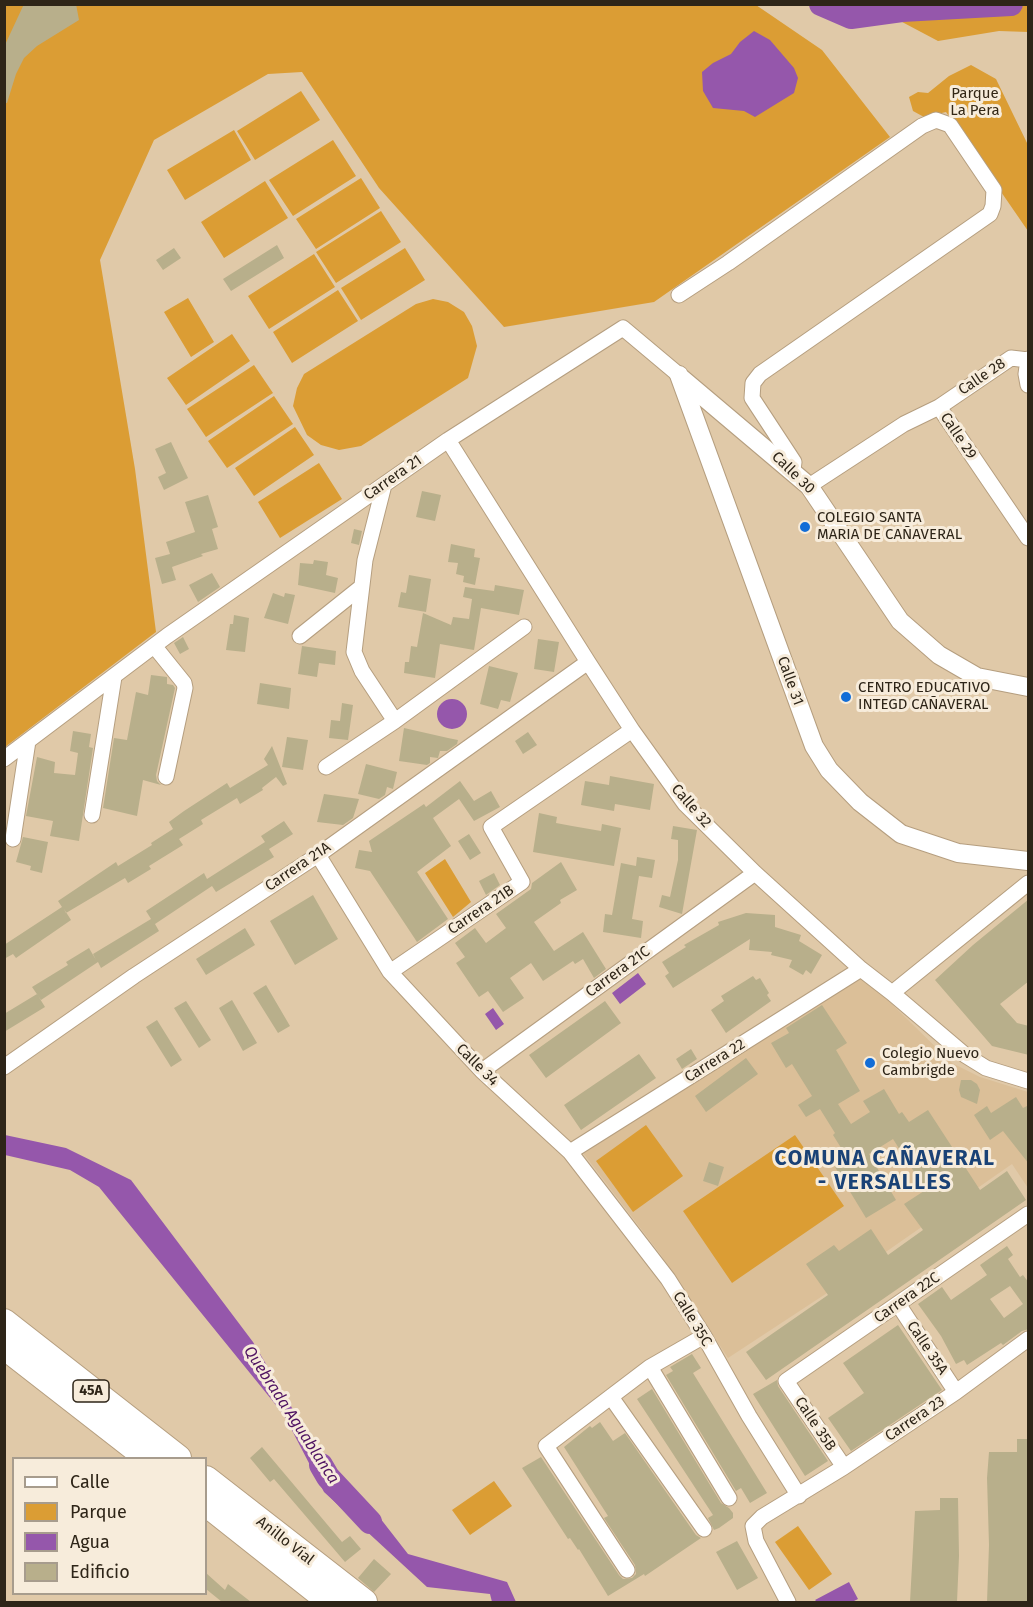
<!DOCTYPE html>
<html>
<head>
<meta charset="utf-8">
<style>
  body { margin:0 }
  #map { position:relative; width:1033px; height:1607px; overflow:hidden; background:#e0c9a8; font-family:"Fira Sans",sans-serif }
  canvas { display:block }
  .frame { position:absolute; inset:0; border:6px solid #2e2518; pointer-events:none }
  .legend { position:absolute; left:12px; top:1457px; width:195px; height:138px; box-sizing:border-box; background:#f7ecdb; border:2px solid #a79c8d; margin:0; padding:8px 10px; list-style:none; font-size:18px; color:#2e2518 }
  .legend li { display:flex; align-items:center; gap:12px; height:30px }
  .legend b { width:30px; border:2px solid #a79c8d }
</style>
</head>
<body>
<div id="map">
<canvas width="1033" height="1607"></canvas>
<div class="frame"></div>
<ul class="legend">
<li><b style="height:8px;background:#fff"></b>Calle</li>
<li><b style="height:16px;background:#db9d34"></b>Parque</li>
<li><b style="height:16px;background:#9557ab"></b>Agua</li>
<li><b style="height:16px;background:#b8af8b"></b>Edificio</li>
</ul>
</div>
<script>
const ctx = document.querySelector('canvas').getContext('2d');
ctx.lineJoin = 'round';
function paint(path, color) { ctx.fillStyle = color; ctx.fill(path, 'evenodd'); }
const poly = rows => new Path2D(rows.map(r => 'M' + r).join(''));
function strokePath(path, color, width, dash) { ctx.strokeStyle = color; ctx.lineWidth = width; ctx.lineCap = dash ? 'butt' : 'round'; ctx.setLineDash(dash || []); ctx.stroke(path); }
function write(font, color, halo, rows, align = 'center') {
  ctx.font = font + ' "Fira Sans",sans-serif'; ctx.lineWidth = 6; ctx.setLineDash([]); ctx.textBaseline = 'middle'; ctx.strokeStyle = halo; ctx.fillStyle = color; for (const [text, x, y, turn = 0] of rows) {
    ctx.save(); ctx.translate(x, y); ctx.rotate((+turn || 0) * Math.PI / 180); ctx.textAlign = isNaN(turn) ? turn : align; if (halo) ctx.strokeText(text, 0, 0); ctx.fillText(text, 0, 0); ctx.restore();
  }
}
const built = poly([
  [860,973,952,1063,980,1077,1028,1092,1028,1188,1012,1164,824,1295,728,1358,661,1255,583,1153]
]);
const green = poly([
  [5,5,756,5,822,50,890,137,654,302,504,327,379,188,302,72,268,74,154,140,100,260,135,469,156,632,5,747],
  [870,5,1028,5,1028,32,999,31,938,41],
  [971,65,996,79,1028,145,1028,231,946,112,924,117,913,111,909,97,918,92,928,93,949,76],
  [301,91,320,120,255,160,237,131],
  [234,130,251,160,185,200,167,170],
  [333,140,356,176,293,216,269,180],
  [361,178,380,208,316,249,296,219],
  [265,181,288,218,224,258,201,222],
  [381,211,401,242,336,283,316,252],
  [405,248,425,280,361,320,341,288],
  [314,254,335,287,269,329,248,296],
  [338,290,358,321,292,363,273,332],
  [188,298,214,342,191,357,164,312],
  [433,299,448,302,464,312,472,326,477,346,468,378,361,446,339,450,321,445,307,435,293,406,297,388,304,374,416,304],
  [232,334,250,361,186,405,167,378],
  [254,365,273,393,206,437,187,409],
  [274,396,293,424,227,468,208,441],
  [295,427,314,455,254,496,235,468],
  [319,463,342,499,280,538,258,502],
  [445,859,471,902,453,917,425,873],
  [646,1125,683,1176,633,1212,596,1161],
  [795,1135,844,1206,732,1283,683,1211],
  [494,1481,512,1506,470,1535,452,1510],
  [798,1526,832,1574,809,1590,775,1542]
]);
const water = poly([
  [754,31,770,40,794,68,798,78,794,93,755,117,744,111,713,108,703,91,702,72,713,63,731,54,740,42],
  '437 714a15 15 0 1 1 30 0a15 15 0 1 1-30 0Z',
  [638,973,646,984,620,1004,612,993],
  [493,1008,504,1024,496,1030,485,1014],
  [5,1135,66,1148,131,1180,253,1342,344,1496,380,1518,408,1554,507,1582,516,1602,492,1602,490,1594,427,1587,324,1492,284,1415,99,1187,70,1170,5,1155],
  [849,1582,858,1599,852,1602,817,1602,815,1600]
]);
const river = poly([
  [821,4,851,17,902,10,1011,4],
  [321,1465,328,1477,370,1522]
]);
const building = poly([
  [24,4,76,4,79,20,37,46,24,58,16,74,7,103,4,103,4,47],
  [277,245,284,258,231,291,223,279],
  [174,248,181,258,163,270,156,260],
  [171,442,188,478,164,490,158,477,166,473,155,449],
  [422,491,441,495,435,521,416,517],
  [208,495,218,527,212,529,218,549,201,554,203,556,172,567,176,580,162,584,155,558,170,554,166,542,195,532,185,502],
  [354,529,362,531,359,545,351,543],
  [451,544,475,549,474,557,480,558,475,585,463,582,464,576,456,574,458,563,448,562],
  [314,560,328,562,326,575,338,578,335,593,298,585,300,563,313,564],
  [212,573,220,587,198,602,189,585],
  [409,575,431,579,426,612,398,607,401,592,406,593],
  [495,585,524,590,519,615,481,608,474,650,440,644,435,678,404,673,405,662,409,662,411,646,417,647,423,613,451,625,453,617,469,619,472,599,463,597,465,587,494,591],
  [273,593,284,597,285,593,295,595,288,624,264,618],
  [234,615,249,618,245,652,226,650,230,624,233,624],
  [183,637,189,649,180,654,174,643],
  [538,639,559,642,554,672,534,669],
  [302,646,336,651,335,665,319,663,317,677,298,674],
  [489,666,518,673,510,702,501,700,498,709,480,704],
  [151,675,167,677,167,684,173,685,175,688,156,775,157,781,161,785,143,780,137,816,103,808,114,738,127,740,136,692,148,695],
  [260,683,291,688,289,709,257,704],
  [342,703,353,705,348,740,329,738,331,720,340,721],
  [404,728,448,738,458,740,457,744,447,751,440,751,438,758,430,757,430,763,427,765,399,761],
  [73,731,91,734,89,747,93,748,79,841,50,836,53,821,26,816,37,757,55,762,54,773,75,775,78,753,70,751],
  [528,732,537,745,523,754,515,741],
  [287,737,308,740,303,770,282,767],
  [272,746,287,784,283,786,276,777,262,788,263,790,240,804,237,798,201,820,203,824,179,839,183,845,149,866,151,869,128,883,125,878,66,913,64,909,71,920,16,958,13,954,4,959,4,945,62,907,58,901,116,862,118,866,152,845,151,843,173,829,169,822,184,811,227,783,230,788,268,765,264,759],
  [366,764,397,772,393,789,387,787,385,795,379,799,358,794],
  [610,776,654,784,650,810,615,804,614,811,581,805,585,781,609,785],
  [460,781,474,801,491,791,500,807,474,821,459,799,433,818,451,846,417,872,448,919,417,942,370,871,355,868,359,850,372,852,369,841,424,804,426,807],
  [324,794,359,799,353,818,343,825,317,822],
  [539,813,557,817,556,823,572,826,601,831,602,824,621,828,614,866,533,852],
  [284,821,293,834,269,849,274,857,216,892,212,886,155,924,159,931,101,968,98,962,41,1000,32,987,68,965,66,962,89,948,96,960,93,954,151,919,146,911,204,873,207,879,265,842,261,836],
  [673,826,697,830,682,914,659,907,662,895,670,897,678,860,678,840,671,839],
  [469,834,481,853,470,860,458,841],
  [23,837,48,842,42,873,30,870,31,866,16,862],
  [637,857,655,860,652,878,639,876,632,919,643,921,641,938,603,932,605,914,612,915,621,863,636,866],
  [561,862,577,890,560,900,561,903,534,922,554,951,583,932,606,969,594,978,583,959,575,964,573,961,543,981,531,963,510,978,524,998,503,1012,488,991,479,997,456,963,465,957,455,943,475,928,486,943,506,928,496,914,531,889,532,883],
  [494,873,500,885,486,895,479,881],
  [313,895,338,939,295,965,270,921],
  [1029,899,1029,981,1000,1004,1017,1023,1029,1026,1029,1055,992,1046,935,980,973,945],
  [746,913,775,915,775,927,801,935,799,941,822,955,811,974,806,970,803,975,789,967,792,960,771,955,772,952,749,950,750,939,673,988,665,976,669,973,662,962,686,947,684,945,719,925,718,922],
  [245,928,255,945,206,975,196,959],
  [753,976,756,980,760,978,769,993,767,995,771,1001,726,1033,711,1010,724,1001,721,996],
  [266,985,290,1026,278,1033,253,993],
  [37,994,45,1007,4,1032,4,1014],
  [232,1000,257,1043,243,1051,219,1008],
  [186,1001,211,1040,199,1048,174,1008],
  [605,1001,621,1023,546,1078,529,1055],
  [822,1005,847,1043,836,1050,860,1091,838,1104,851,1124,870,1112,863,1101,884,1089,899,1114,902,1112,909,1122,928,1110,980,1190,1007,1171,1026,1200,766,1380,746,1352,828,1295,806,1264,834,1245,839,1251,871,1229,888,1255,923,1230,904,1204,924,1191,918,1183,920,1181,893,1139,869,1154,896,1200,866,1218,835,1167,848,1159,833,1135,835,1133,820,1109,806,1117,798,1105,812,1096,792,1064,786,1068,771,1043,789,1033,786,1028],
  [157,1020,182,1060,171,1067,146,1027],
  [691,1049,697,1059,682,1069,676,1059],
  [639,1054,656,1078,581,1130,564,1105],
  [746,1058,758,1074,706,1112,695,1096],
  [961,1080,971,1080,977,1084,980,1090,977,1104,961,1097,959,1090],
  [1016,1097,1023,1108,1029,1105,1029,1164,1003,1131,990,1140,974,1115,987,1106,991,1113],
  [709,1162,724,1167,718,1186,703,1181],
  [1007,1246,1013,1255,1008,1259,1020,1277,1023,1275,1029,1283,1029,1329,1022,1331,1003,1345,1001,1343,967,1365,964,1360,956,1364,941,1336,918,1304,942,1287,951,1300,987,1275,980,1265],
  [1010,1286,1023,1304,1004,1318,990,1299],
  [898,1325,942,1390,851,1451,828,1418,864,1393,843,1363],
  [692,1354,701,1368,693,1373,767,1493,750,1503,741,1488,736,1491,666,1375,673,1371,670,1367],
  [777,1380,778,1386,828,1461,805,1476,753,1394],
  [652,1389,721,1503,729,1508,733,1513,733,1518,719,1528,714,1530,708,1518,713,1515,637,1399],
  [600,1422,613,1441,625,1433,696,1535,701,1538,645,1576,644,1574,608,1596,579,1549,578,1550,570,1538,568,1539,522,1468,541,1457,619,1575,623,1579,632,1578,636,1574,635,1565,604,1518,608,1516,564,1447,590,1426,592,1428],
  [1017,1439,1029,1439,1029,1602,987,1602,989,1545,987,1478,989,1452,1017,1452],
  [262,1447,342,1542,350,1536,361,1549,345,1562,274,1479,270,1482,250,1458],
  [940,1498,958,1498,959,1556,957,1602,910,1602,915,1511,940,1510],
  [737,1541,758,1578,737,1590,716,1552],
  [374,1559,391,1574,374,1592,358,1578],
  [206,1573,225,1590,228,1584,251,1602,222,1602,206,1589]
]);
const minor = poly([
  [679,295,728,263,922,126,936,120,950,125,994,190,993,206,990,214,760,374,753,383,752,398,794,462,793,470],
  [1028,359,1026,374,1028,385],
  [939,407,1028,538],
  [448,440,588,662,632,730,685,804,755,873,861,969,892,993,965,1055,986,1068,1028,1081],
  [384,485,365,560,354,652,362,671,395,721],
  [809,486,904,424,939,407,1011,358,1028,360],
  [300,636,360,588],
  [155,647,184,683,185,688,166,777],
  [4,759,167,636,448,440,623,328,679,375],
  [326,767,395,721,524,627],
  [92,815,114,677],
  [13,839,28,741],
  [318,855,390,972,482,1071,570,1152,668,1279,704,1336,749,1416,799,1496],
  [390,972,522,882,491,827,632,730],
  [892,993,1028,883],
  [4,1067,134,976,318,855,588,662],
  [482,1071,755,873],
  [570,1152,861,969],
  [898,1304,956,1392],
  [650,1367,729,1498],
  [611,1397,704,1529],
  [844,1467,786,1381,1028,1214],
  [627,1570,546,1446,650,1367,704,1336],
  [788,1602,756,1541,753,1526,762,1517,844,1467,956,1392,1028,1339]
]);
const tertiary = poly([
  [679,375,814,746,829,770,860,802,901,834,958,853,1028,861],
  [680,377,809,486,900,621,939,655,977,677,1028,687]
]);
const trunk = poly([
  [4,1322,178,1458],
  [4,1346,148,1458],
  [206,1479,364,1602],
  [206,1503,331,1602]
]);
const markers = [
  [805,527,6,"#126dd7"],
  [846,697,6,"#126dd7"],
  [870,1063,6,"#126dd7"]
];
const shields = [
  [91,1391,36]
];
const shieldNames = [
  ["45A",91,1391]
];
const parkNames = [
  ["Parque",975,94],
  ["La Pera",975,111]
];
const streetNames = [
  ["Calle 28",982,377,-34],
  ["Calle 29",958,436,56],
  ["Calle 30",793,473,44],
  ["Carrera 21",393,478,-35],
  ["Calle 31",790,681,70],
  ["Calle 32",691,806,49],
  ["Carrera 21A",298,867,-34],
  ["Carrera 21B",481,910,-34],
  ["Carrera 21C",618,972,-36],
  ["Carrera 22",715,1061,-32],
  ["Calle 34",477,1065,45],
  ["Carrera 22C",907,1298,-35],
  ["Calle 35C",692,1319,59],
  ["Calle 35A",927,1348,56],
  ["Carrera 23",915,1419,-34],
  ["Calle 35B",815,1424,56],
  ["Anillo Víal",285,1541,38]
];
const poiNames = [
  ["COLEGIO SANTA",817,518],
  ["MARIA DE CAÑAVERAL",817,535],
  ["CENTRO EDUCATIVO",858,688],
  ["INTEGD CAÑAVERAL",858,705],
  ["Colegio Nuevo",882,1054],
  ["Cambrigde",882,1071]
];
const waterNames = [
  ["Quebrada Aguablanca",291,1415,57]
];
const districtNames = [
  ["COMUNA CAÑAVERAL",885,1159],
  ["- VERSALLES",885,1183]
];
paint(built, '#dbbf98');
paint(green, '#db9d34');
paint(water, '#9557ab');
strokePath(river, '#9557ab', 24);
paint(building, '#b8af8b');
strokePath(minor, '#b59e7f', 17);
strokePath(tertiary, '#b59e7f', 20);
strokePath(trunk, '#b59e7f', 28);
strokePath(minor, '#fff', 15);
strokePath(tertiary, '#fff', 18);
strokePath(trunk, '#fff', 26);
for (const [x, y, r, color] of markers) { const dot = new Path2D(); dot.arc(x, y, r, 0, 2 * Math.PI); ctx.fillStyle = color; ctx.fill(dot); strokePath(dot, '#f7ecdb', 2); }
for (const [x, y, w] of shields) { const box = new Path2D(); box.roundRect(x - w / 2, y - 11, w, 22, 4.5); ctx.fillStyle = '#f7ecdb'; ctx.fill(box); strokePath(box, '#2e2518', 1.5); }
write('bold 14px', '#2e2518', null, shieldNames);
write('15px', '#332716', '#f7ecdb', parkNames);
write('15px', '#2e2518', '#f7ecdb', streetNames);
write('15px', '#2e2518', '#f7ecdb', poiNames, 'left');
write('italic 16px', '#4f1362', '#f7ecdb', waterNames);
ctx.letterSpacing = '1.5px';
write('bold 21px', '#1a4276', '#f7ecdb', districtNames);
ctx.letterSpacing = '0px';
</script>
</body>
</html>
